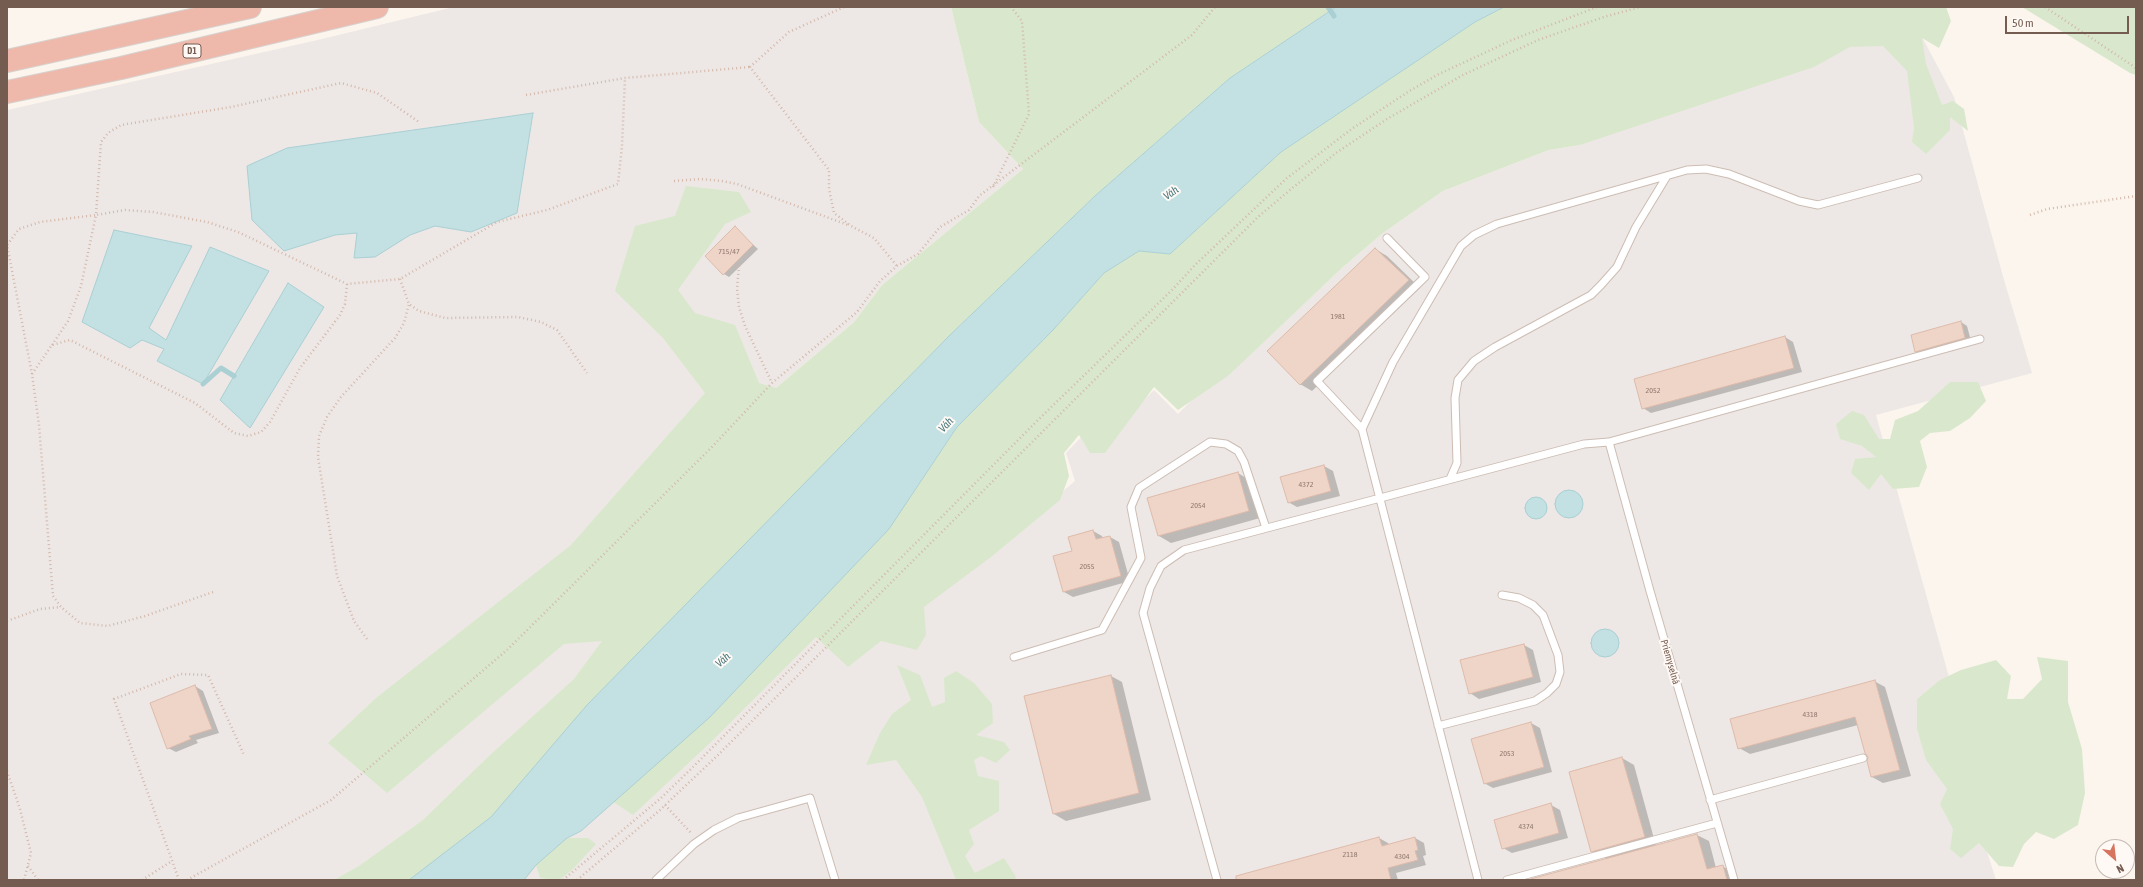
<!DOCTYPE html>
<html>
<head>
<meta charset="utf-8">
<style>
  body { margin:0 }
  #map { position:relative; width:2143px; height:887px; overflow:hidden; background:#fbf5ed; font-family:"Asap Condensed",sans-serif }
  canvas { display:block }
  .frame { position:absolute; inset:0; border:8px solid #755c51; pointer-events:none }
  .north { position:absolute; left:2095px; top:839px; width:40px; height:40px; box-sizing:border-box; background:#fef9f4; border:1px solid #c7bab3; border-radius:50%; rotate:152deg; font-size:11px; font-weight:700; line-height:16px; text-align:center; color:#755c51 }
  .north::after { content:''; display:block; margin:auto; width:14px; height:18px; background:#d77460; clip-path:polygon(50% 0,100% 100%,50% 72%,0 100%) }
  .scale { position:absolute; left:2005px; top:16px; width:124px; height:18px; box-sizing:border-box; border:2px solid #755c51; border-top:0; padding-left:5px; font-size:12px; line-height:14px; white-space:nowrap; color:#755c51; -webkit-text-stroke:3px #fef9f4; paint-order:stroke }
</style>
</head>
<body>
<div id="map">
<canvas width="2143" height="887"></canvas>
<div class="frame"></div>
<div class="north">N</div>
<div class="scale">50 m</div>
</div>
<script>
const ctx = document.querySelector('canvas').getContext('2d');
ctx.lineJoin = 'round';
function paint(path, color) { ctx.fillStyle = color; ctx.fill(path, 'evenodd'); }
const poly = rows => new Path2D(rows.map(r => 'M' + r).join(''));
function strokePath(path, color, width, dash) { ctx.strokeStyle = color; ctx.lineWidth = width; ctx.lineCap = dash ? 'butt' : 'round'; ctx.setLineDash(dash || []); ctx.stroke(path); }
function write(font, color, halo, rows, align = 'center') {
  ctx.font = font + ' "Asap Condensed",sans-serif'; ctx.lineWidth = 4; ctx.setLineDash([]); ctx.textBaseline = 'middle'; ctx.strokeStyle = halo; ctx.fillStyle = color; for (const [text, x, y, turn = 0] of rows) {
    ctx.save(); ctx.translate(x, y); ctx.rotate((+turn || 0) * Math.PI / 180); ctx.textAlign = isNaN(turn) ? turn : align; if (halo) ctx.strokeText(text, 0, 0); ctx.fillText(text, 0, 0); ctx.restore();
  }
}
const industrial = poly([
  [454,7,951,7,979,122,1023,169,882,285,854,322,776,388,979,562,1075,481,1066,453,1087,431,1100,444,1154,390,1178,414,1222,370,1228,375,1343,267,1383,233,1443,191,1549,150,1580,145,1830,34,1922,37,1954,97,2004,280,2032,373,1876,415,1949,677,1983,839,1996,880,7,880,7,110,322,39]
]);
const green = poly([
  [951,7,1336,7,1230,78,1096,195,950,335,587,705,491,817,409,880,334,880,359,866,423,820,489,756,574,679,602,641,564,644,387,793,328,743,376,698,571,545,705,393,663,338,615,291,635,226,675,216,686,186,739,192,751,212,725,224,678,290,695,313,735,325,759,383,776,388,854,322,882,285,1023,169,979,122],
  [1504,7,1946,7,1951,21,1939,48,1922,38,1926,64,1942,105,1953,101,1964,109,1968,131,1950,117,1950,130,1926,154,1912,142,1914,128,1907,71,1883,46,1850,47,1814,67,1580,145,1549,150,1443,191,1383,233,1343,267,1228,376,1178,410,1154,387,1105,453,1090,453,1079,435,1064,453,1069,476,1060,500,991,557,924,607,926,635,917,650,881,641,848,667,816,637,712,741,633,815,612,801,710,717,889,529,957,427,1054,329,1104,273,1139,251,1170,254,1281,152,1475,22],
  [2022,7,2136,7,2136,75,2130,73],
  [1950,382,1978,382,1986,401,1970,418,1950,431,1930,433,1920,441,1927,467,1919,487,1893,489,1881,474,1869,490,1851,473,1855,459,1876,457,1862,446,1840,439,1836,424,1852,411,1864,415,1879,439,1890,439,1895,420,1918,411],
  [2037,657,2068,661,2068,702,2082,749,2085,793,2078,825,2054,839,2036,832,2024,844,2013,867,1999,866,1979,843,1961,858,1950,849,1953,829,1940,804,1947,789,1926,760,1917,729,1917,699,1940,680,1961,670,1996,660,2011,676,2007,699,2023,699,2042,679],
  [897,665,920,675,932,707,945,702,944,678,956,671,974,683,992,704,993,723,976,735,1004,742,1010,750,996,763,981,756,974,760,978,776,999,781,999,811,969,830,974,844,965,856,975,873,1004,858,1016,877,1014,880,956,880,922,797,896,760,866,765,880,733,892,714,911,700],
  [567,838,588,838,596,844,572,870,559,880,540,878,536,865]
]);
const water = poly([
  [1336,7,1504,7,1475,22,1281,152,1170,254,1139,251,1104,273,1054,329,957,427,889,529,710,717,581,831,567,838,536,865,524,880,409,880,491,817,587,705,950,335,1096,195,1230,78,1336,7],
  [533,113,517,213,471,232,435,226,410,235,375,257,354,258,357,233,335,235,284,251,252,220,247,166,287,148,533,113],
  [114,230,192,246,149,328,166,340,210,247,269,271,203,384,157,361,164,349,142,340,130,348,82,322,114,230],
  [288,283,324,307,250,428,220,400,288,283],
  '1555 504a14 14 0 1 1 28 0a14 14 0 1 1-28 0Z',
  '1525 508a11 11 0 1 1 22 0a11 11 0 1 1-22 0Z',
  '1591 643a14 14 0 1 1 28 0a14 14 0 1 1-28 0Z'
]);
const shadow = poly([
  [735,228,758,249,729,277,724,274],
  [1375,249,1387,256,1420,288,1312,391,1300,384],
  [1961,322,1967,326,1971,341,1922,354,1916,351],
  [1785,337,1793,342,1802,372,1651,413,1643,408],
  [1324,466,1333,471,1340,496,1297,507,1288,502],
  [1238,473,1249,480,1260,518,1171,543,1159,536,1149,499],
  [1093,531,1102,536,1103,539,1110,537,1119,542,1130,581,1073,597,1064,592,1074,552],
  [1524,645,1533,650,1541,682,1479,699,1470,693],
  [1111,676,1122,682,1151,800,1066,821,1054,814,1025,696],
  [1874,681,1885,687,1911,776,1883,783,1872,777,1869,757,1858,725,1750,754,1739,748],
  [195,686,203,691,219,733,196,740,198,743,176,752,168,748],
  [1531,723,1540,728,1552,772,1493,788,1484,783],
  [1622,758,1634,765,1656,846,1697,835,1709,841,1716,868,1722,866,1734,873,1736,880,1530,880,1606,859,1592,851],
  [1551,805,1560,810,1568,838,1512,853,1503,848],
  [1379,838,1388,843,1389,845,1415,838,1424,843,1426,855,1423,856,1426,865,1396,873,1398,880,1253,880,1252,873]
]);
const stream = poly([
  [1328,7,1334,16],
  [203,384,221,368,234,376]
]);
const building = poly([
  [735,226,753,245,723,275,705,256,735,226],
  [1375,248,1409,280,1300,385,1267,351,1375,248],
  [1961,321,1965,338,1915,352,1911,335,1961,321],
  [1785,336,1794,368,1642,409,1634,379,1785,336],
  [1324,465,1331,491,1288,503,1280,477,1324,465],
  [1238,472,1249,511,1158,536,1147,498,1238,472],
  [1093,530,1096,539,1110,536,1121,576,1063,592,1053,556,1072,551,1068,537,1093,530],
  [1524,644,1533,677,1469,694,1460,660,1524,644],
  [1111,675,1139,793,1053,814,1024,696,1111,675],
  [1875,680,1900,770,1871,777,1867,761,1868,757,1865,753,1855,717,1738,749,1730,719,1875,680],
  [195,685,212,729,189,736,191,739,167,749,150,703,195,685],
  [1531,722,1544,767,1484,784,1471,739,1531,722],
  [1622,757,1645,837,1591,852,1569,772,1622,757],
  [1551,803,1559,833,1502,849,1494,820,1551,803],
  [1697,834,1707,869,1723,865,1727,880,1527,880,1697,834],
  [1379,837,1382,846,1415,837,1418,850,1415,851,1418,860,1388,868,1391,880,1236,880,1236,876,1379,837]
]);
const path = poly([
  [844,7,789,32,750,67,829,170,829,189,834,213,851,226,874,238,897,266],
  [2045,7,2136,68],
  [526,95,625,78,750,67],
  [674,181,700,179,722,181,737,184,848,225],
  [993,187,1029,114,1022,21,1011,7],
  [2030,215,2047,209,2136,196],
  [739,266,737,289,739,307,745,326,772,383],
  [400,279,409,304,419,311,445,318,518,317,541,322,557,330,587,373],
  [52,345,68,321,81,286,96,215,125,210,153,212,207,222,238,232,347,284,400,279,497,222,547,210,618,184,622,146,625,78],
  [32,374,52,345,70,340,195,403,234,433,248,436,261,432,270,422,300,368,340,315,345,304,347,284],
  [213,592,145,616,108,626,80,623,61,607,53,596,39,425,32,374,7,245,19,229,40,222,96,215,101,142,108,133,121,125,231,107,341,83,377,93,419,122],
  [7,621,40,609,61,607],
  [367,639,354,621,337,576,318,457,319,436,327,417,341,397,395,338,404,323,409,304],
  [7,771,20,809,31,853,24,880],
  [665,805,691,833],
  [28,866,38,880],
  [142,880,172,861],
  [179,880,114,699,181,674,208,675,244,755],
  [187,880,331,800,507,650,712,447,772,383,857,312,880,281,897,266,918,254,940,227,969,210,979,196,1192,35,1215,7],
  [563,880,661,798,691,769,1039,419,1171,291,1196,264,1287,178,1353,128,1411,90,1437,75,1512,40,1597,7],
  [577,880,660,810,718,755,1258,217,1290,190,1336,153,1387,119,1463,75,1538,40,1604,17,1640,7]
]);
const lane = poly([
  [1362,429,1317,381,1425,277,1387,238],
  [1609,442,1650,591,1734,880],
  [1450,479,1457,463,1455,398,1458,380,1474,361,1495,347,1591,295,1601,285,1617,267,1636,227,1667,176],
  [1014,657,1102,630,1141,558,1131,507,1139,488,1210,442,1226,444,1238,451,1244,462,1266,528],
  [1438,726,1535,701,1547,693,1556,684,1560,672,1558,655,1543,615,1533,605,1519,598,1502,595],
  [1710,800,1863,758],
  [656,880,694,844,714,830,738,818,810,798,835,880],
  [1217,880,1143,613,1150,588,1161,566,1184,550,1584,444,1609,442,1980,339],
  [1478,880,1362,429,1393,362,1461,246,1474,235,1497,224,1687,170,1706,169,1729,174,1799,201,1818,205,1918,178],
  [1507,880,1717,823]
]);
const highway = poly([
  [7,61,250,7],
  [7,92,121,68,377,7]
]);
const numberNames = [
  ["715/47",729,251],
  ["1981",1338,316],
  ["2052",1653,390],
  ["4372",1306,484],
  ["2054",1198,505],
  ["2055",1087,566],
  ["4318",1810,714],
  ["2053",1507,753],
  ["4374",1526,826],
  ["2118",1350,854],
  ["4304",1402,856]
];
const shields = [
  [192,51,18]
];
const shieldNames = [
  ["D1",192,51]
];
const streetNames = [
  ["Priemyselná",1670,662,74]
];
const waterNames = [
  ["Váh",1171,193,-36],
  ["Váh",946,425,-47],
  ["Váh",723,660,-42]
];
paint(industrial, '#ede8e5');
paint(green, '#d9e8cc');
paint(water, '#c3e0e3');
strokePath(water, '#aad0d4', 1);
paint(shadow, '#0003');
strokePath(stream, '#aad0d4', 5);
paint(building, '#eed5c8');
strokePath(building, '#dfbbaa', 1);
strokePath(lane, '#cdbdb3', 9);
strokePath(highway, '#d8d1ce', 24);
strokePath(path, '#d3b8aa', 2.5, [1, 3]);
strokePath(lane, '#fff', 7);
strokePath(highway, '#eeb9ab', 22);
write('8px', '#937a6f', null, numberNames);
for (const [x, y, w] of shields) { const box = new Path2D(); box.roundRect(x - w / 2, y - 7, w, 14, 3); ctx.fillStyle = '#fef9f4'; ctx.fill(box); strokePath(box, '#755c51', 1); }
write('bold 9px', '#755c51', null, shieldNames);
write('10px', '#755c51', '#fef9f4', streetNames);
write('italic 11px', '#4a787e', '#fef9f4', waterNames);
</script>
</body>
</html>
